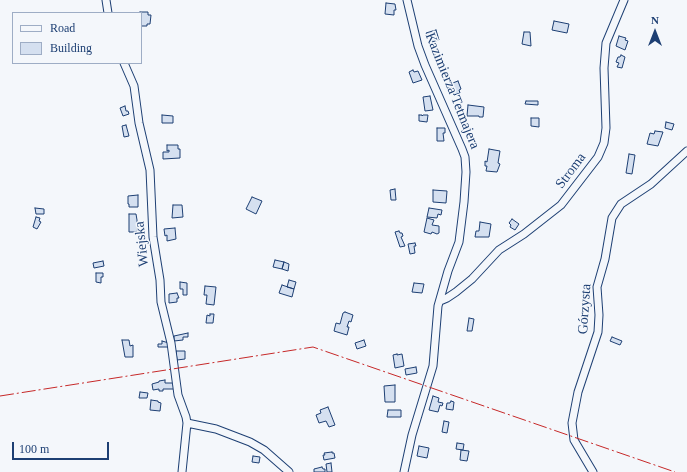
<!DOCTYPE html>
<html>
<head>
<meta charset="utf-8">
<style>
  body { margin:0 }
  #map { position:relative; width:687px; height:472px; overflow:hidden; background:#f4f7fb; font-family:Georgia,serif }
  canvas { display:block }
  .legend { position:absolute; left:12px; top:12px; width:130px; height:52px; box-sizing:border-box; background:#f4f7fb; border:1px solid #9eadc5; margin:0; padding:5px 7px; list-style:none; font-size:12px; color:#1d3f73 }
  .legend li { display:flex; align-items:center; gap:8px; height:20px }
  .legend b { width:20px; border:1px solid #9eadc5 }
  .north { position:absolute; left:635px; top:12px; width:40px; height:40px; -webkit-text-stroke:3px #f4f7fb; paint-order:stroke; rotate:0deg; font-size:11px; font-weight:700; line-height:16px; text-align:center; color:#1d3f73 }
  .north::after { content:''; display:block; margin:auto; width:14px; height:18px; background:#1d3f73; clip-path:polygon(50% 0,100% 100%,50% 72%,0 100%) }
  .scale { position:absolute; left:12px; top:442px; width:97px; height:18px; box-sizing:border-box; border:2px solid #1d3f73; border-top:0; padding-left:5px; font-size:12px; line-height:14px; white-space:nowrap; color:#1d3f73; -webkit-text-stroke:3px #f4f7fb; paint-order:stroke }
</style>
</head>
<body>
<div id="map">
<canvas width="687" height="472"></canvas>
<ul class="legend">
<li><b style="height:5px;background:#f4f7fb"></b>Road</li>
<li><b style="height:11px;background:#d5e0f0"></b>Building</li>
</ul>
<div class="north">N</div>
<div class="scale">100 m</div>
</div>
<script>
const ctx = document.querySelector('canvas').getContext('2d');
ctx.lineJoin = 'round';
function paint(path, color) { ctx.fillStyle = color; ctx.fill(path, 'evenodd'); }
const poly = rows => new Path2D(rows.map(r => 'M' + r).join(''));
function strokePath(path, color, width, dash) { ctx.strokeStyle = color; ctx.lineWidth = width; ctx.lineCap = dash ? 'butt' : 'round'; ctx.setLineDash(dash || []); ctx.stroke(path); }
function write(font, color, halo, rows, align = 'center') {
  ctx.font = font + ' Georgia,serif'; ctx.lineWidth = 3; ctx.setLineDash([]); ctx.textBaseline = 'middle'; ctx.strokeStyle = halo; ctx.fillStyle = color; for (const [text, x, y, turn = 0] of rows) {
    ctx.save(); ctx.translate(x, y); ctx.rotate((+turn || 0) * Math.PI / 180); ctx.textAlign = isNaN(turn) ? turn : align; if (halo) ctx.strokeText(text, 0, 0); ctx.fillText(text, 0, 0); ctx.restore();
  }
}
const building = poly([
  [386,3,395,4,396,10,394,10,394,15,385,14,386,3],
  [140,12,148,12,148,15,151,15,150,24,147,24,147,26,141,26,140,12],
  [554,21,569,24,567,33,552,30,554,21],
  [436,30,439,40,432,42,431,38,428,38,426,33,436,30],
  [524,32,530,32,531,46,522,44,524,32],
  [619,36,626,38,625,40,628,41,625,50,616,46,619,36],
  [621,55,625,57,622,68,617,67,619,63,616,62,618,57,620,57,621,55],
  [413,70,414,72,418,71,422,80,413,83,409,72,413,70],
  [458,81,461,89,459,90,460,93,454,95,450,84,458,81],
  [430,96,433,110,425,111,423,97,430,96],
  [526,101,538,101,538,105,525,104,526,101],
  [468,105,484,107,483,117,479,117,479,116,467,116,468,105],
  [125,106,126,111,128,111,129,114,123,116,120,108,125,106],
  [162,115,173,116,173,123,162,123,162,115],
  [419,115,422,115,422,116,423,115,428,115,427,122,419,121,419,115],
  [531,118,539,118,539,127,531,126,531,118],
  [666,122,674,124,672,130,665,128,666,122],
  [126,125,129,136,124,137,122,126,126,125],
  [437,128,445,128,445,133,443,133,444,141,437,141,437,128],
  [655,131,663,132,658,146,647,144,650,133,654,134,655,131],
  [167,145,178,145,178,149,180,149,180,158,163,159,163,152,169,152,169,150,167,151,167,145],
  [489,149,500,151,498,163,500,164,497,172,486,171,487,166,485,166,485,161,487,162,489,149],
  [629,154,635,155,632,174,626,173,629,154],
  [395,189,396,200,391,200,390,190,395,189],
  [433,190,447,191,446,203,433,202,433,190],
  [138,195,138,207,129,207,129,204,128,204,128,196,138,195],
  [252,197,262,201,256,214,246,209,252,197],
  [173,205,182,205,183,217,172,218,173,205],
  [35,208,44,209,44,214,36,214,35,208],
  [429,208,442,210,441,215,438,214,437,218,427,217,429,208],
  [129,214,136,214,137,220,137,232,129,232,129,214],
  [36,217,40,218,39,221,41,222,37,229,33,227,36,217],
  [427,218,434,220,432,225,439,226,439,233,437,234,432,232,431,234,424,232,427,218],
  [512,219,519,224,515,230,510,227,511,225,509,223,512,219],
  [480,222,491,224,489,237,475,237,476,231,479,231,480,222],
  [175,228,176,239,167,241,167,235,165,236,164,229,175,228],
  [399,231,400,233,402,233,403,236,401,237,405,246,400,247,395,232,399,231],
  [415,243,416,246,414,246,415,253,410,254,408,244,415,243],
  [275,260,284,262,282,269,273,267,275,260],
  [103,261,104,266,94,268,93,263,103,261],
  [284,262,289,264,288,271,282,269,284,262],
  [96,273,103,273,103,277,101,277,101,283,96,282,96,273],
  [289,280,296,282,294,289,287,287,289,280],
  [180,282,187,283,187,295,183,295,183,289,180,289,180,282],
  [414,283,424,284,422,293,412,292,414,283],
  [282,285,294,289,292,297,279,293,282,285],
  [205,286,216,287,214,305,206,304,207,295,204,295,205,286],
  [177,293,179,298,177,298,177,302,169,303,169,294,177,293],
  [345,312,353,315,351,322,349,321,347,327,349,327,347,335,334,331,336,323,340,324,343,313,345,312],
  [210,314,214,314,213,323,206,323,207,315,210,316,210,314],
  [469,318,474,319,472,331,467,331,469,318],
  [188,333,188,337,183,337,183,340,174,341,174,336,188,333],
  [612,337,622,341,620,345,610,341,612,337],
  [122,340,129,340,130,346,133,345,133,357,125,357,122,340],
  [364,340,366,346,357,349,355,343,364,340],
  [162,341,169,343,169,347,158,347,158,344,162,344,162,341],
  [176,351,185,351,185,359,177,360,176,351],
  [397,354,397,355,402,354,404,366,395,368,393,355,397,354],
  [416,367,417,373,406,375,405,369,416,367],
  [165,380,165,383,174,383,174,389,163,389,163,391,159,391,159,389,153,390,152,384,159,382,159,381,165,380],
  [395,385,395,402,385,402,384,386,395,385],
  [140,392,148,393,147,398,139,398,140,392],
  [433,396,439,398,438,402,443,403,442,406,440,405,438,412,429,410,433,396],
  [151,400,158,401,158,402,161,403,160,411,150,410,151,400],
  [451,401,454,402,453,410,446,409,447,403,450,403,451,401],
  [328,407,335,425,329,427,326,421,319,423,316,415,321,413,320,410,328,407],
  [388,410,401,410,401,417,387,417,388,410],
  [444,421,449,422,447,433,442,432,444,421],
  [457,443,464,444,463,450,456,449,457,443],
  [419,446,429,448,427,458,417,456,419,446],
  [461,450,469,451,467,461,460,460,461,450],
  [332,452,332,453,334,453,335,458,324,460,323,455,325,455,324,453,332,452],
  [253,456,260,457,259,463,252,462,253,456],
  [331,463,332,472,327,472,326,464,331,463],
  [322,467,323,469,325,469,325,472,314,472,314,469,322,467]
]);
const minor = poly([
  [106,0,108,13],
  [124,63,134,86,139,123,150,170,153,237,160,280,161,302,171,343,178,395,186,417,187,423,182,472],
  [440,301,447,298,456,292,472,279,499,250,524,234,561,205,598,157,604,143,606,128,604,68,606,43,624,0],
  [187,423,216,429,250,442,264,450,289,472],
  [404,472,412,435,433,366,438,306,448,271,459,242,464,202,466,172,465,157,462,149,425,65,418,46,407,0],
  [593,472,574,440,572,423,578,392,598,332,599,315,597,287,605,259,612,218,621,204,651,184,687,151]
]);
const power = poly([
  [0,396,313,347,675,472]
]);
const streetNames = [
  ["Kazimierza Tetmajera",452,91,68],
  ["Stroma",571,171,-53],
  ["Wiejska",142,244,-96],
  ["Górzysta",585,309,-86]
];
paint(building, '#d5e0f0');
strokePath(building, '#1d3f73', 1);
strokePath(minor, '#1d3f73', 9);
strokePath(minor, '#f4f7fb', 7);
strokePath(power, '#c62828', 1, [14, 3, 2, 3]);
write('14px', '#1d3f73', '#f4f7fb', streetNames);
</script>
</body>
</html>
